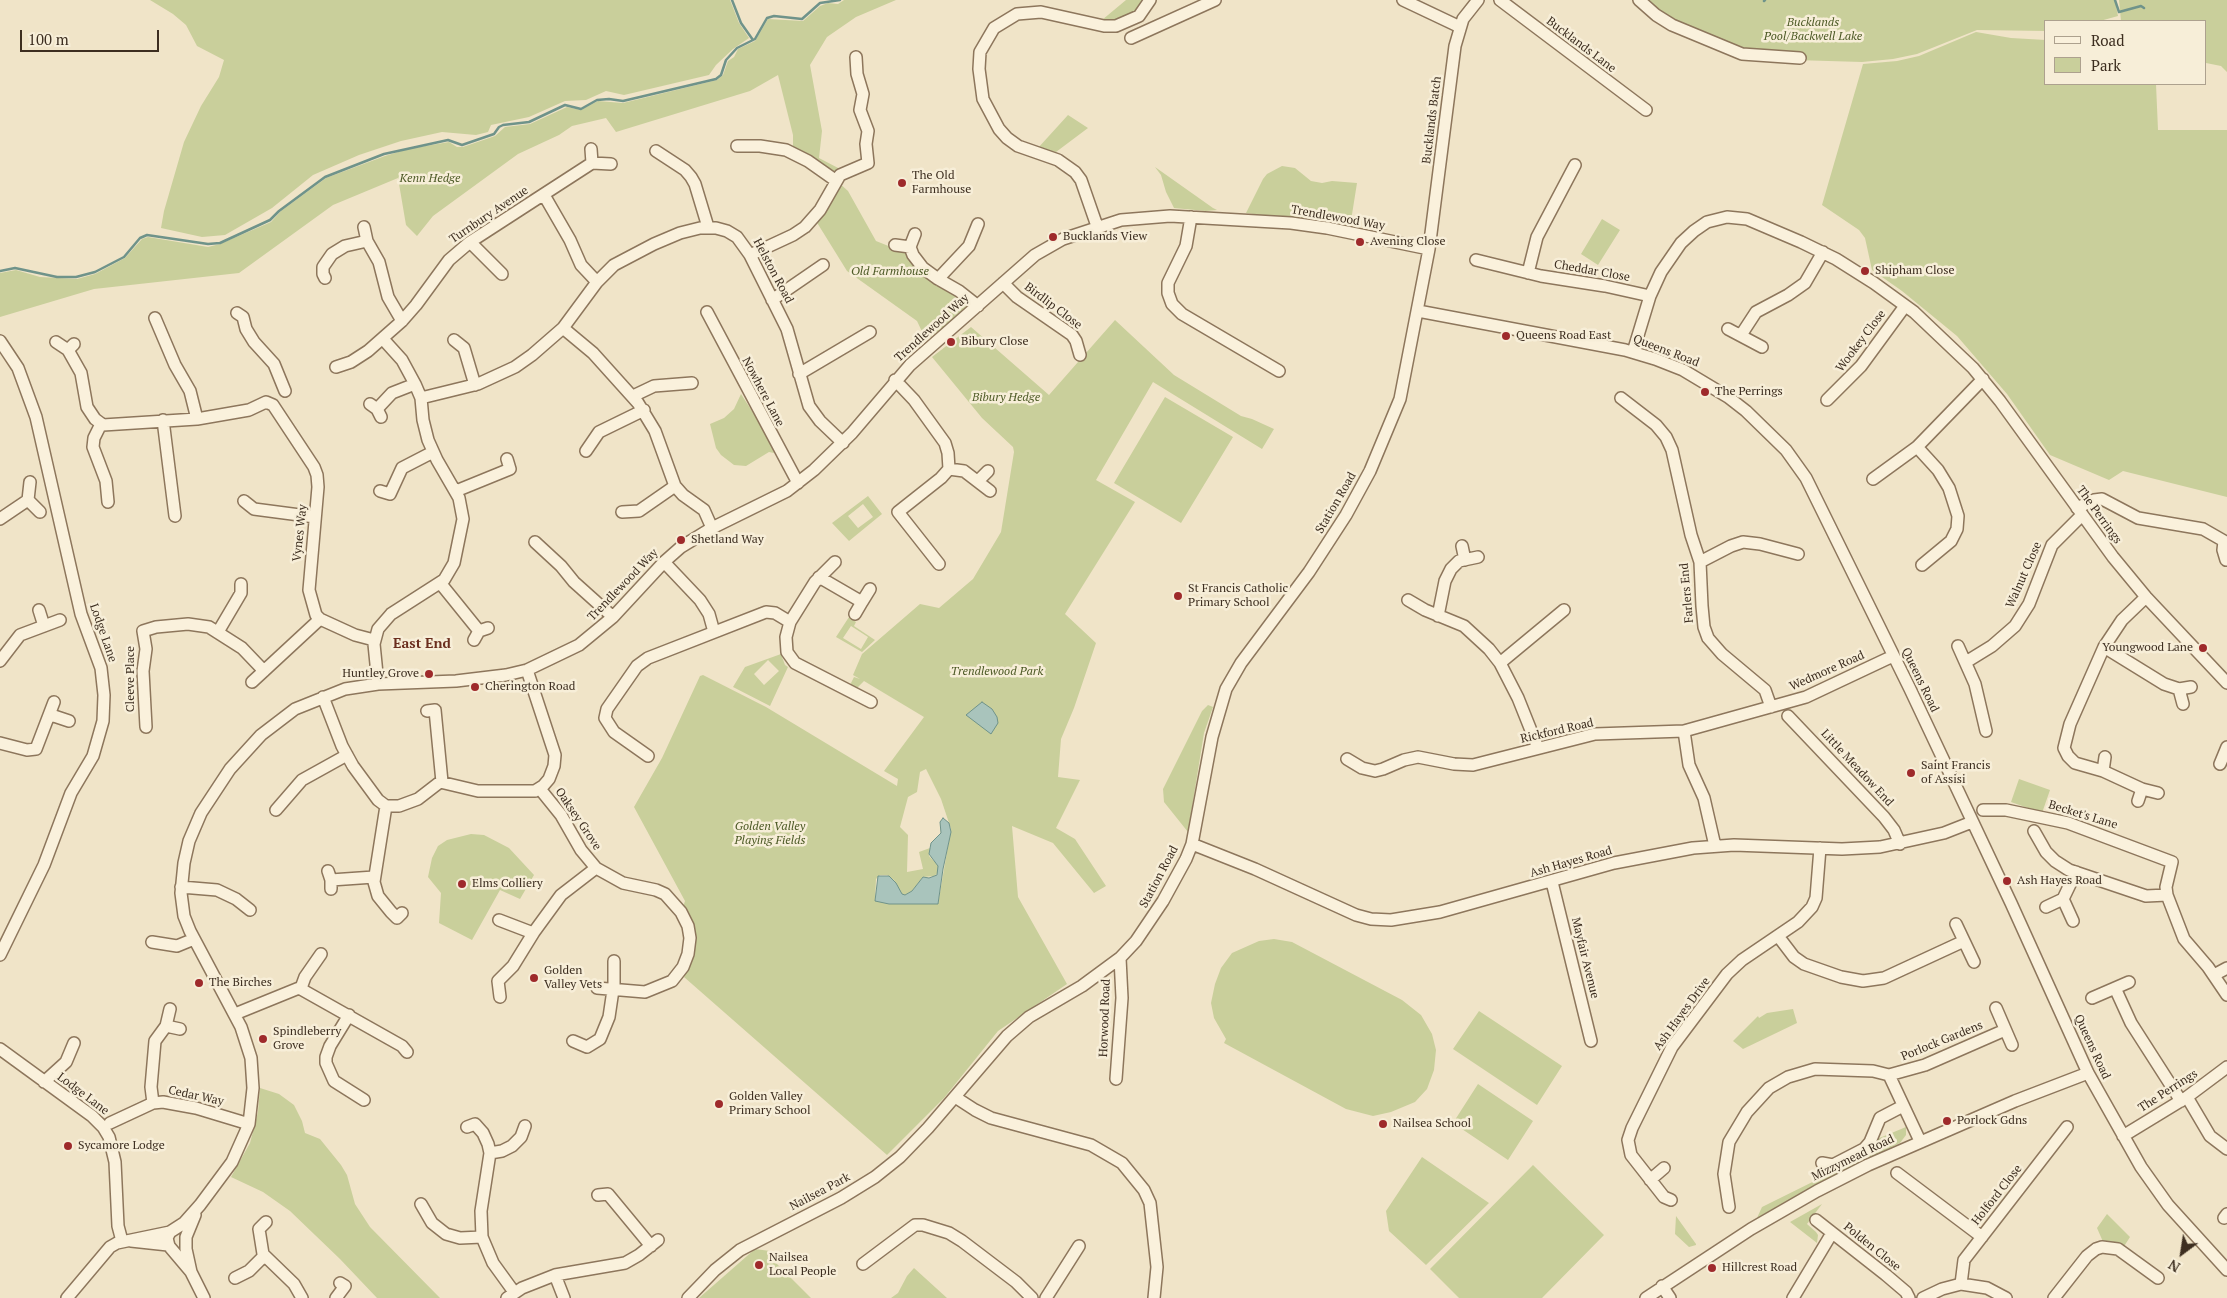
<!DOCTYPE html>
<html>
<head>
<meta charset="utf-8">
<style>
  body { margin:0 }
  #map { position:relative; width:2227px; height:1298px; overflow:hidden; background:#f0e4c8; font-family:"PT Serif",serif }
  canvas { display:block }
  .legend { position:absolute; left:2044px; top:20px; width:162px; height:65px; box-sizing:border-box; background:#f7eed8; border:1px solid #ada18e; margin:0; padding:6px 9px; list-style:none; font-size:15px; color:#3d2e20 }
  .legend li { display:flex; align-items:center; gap:10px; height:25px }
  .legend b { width:25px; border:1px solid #ada18e }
  .north { position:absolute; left:2157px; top:1228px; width:50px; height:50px; -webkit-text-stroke:4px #f7eed8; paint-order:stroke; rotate:211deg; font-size:14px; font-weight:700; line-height:20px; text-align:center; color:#3d2e20 }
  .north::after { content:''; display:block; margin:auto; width:18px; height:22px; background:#3d2e20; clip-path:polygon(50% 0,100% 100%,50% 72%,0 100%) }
  .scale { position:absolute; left:20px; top:30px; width:139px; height:22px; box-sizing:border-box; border:2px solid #3d2e20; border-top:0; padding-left:6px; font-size:15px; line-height:18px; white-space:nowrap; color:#3d2e20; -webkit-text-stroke:4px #f7eed8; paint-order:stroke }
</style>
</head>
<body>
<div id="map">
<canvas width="2227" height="1298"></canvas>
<ul class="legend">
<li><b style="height:6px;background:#faf1dc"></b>Road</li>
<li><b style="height:14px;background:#c9cf9b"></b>Park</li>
</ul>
<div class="north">N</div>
<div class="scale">100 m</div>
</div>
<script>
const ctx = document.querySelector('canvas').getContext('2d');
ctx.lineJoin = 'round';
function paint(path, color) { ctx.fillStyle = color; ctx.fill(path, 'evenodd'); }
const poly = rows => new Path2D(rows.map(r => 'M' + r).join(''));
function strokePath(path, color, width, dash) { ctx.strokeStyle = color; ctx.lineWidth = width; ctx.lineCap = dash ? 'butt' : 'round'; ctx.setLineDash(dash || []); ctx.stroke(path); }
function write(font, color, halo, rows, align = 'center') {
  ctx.font = font + ' "PT Serif",serif'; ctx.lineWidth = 5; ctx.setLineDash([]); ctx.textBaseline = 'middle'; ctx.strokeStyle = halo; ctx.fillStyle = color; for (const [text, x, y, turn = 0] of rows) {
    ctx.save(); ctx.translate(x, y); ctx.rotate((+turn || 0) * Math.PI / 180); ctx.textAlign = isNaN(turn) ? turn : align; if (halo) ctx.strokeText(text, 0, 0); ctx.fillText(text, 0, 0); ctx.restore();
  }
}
const green = poly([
  [150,0,730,0,739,23,749,38,733,49,716,65,709,75,624,95,606,91,586,100,565,101,529,117,491,125,488,132,476,135,442,132,401,141,359,155,313,175,272,208,225,235,202,237,161,228,164,211,184,142,201,106,219,77,224,60,197,46,186,25,173,14],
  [844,0,896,0,856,17,827,37,810,65,822,131,819,158,840,169,834,178,793,151,793,135,778,75,750,91,616,132,606,118,572,126,559,135,518,154,433,216,417,236,406,225,398,178,333,205,239,273,94,289,0,317,0,273,16,270,40,277,77,279,95,274,125,258,142,239,148,237,208,247,220,244,271,222,281,211,326,178,385,156,408,149,449,142,457,147,463,147,495,136,505,127,530,124,567,107,581,110,598,101,623,103,717,80,723,75,728,61,734,57,738,49,755,41,768,19,803,21,820,6,828,3,838,4],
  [1126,0,1145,0,1136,11,1116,21,1102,20],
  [1638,0,2115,0,2118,16,2100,21,2046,21,2046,31,1977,30,1917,54,1893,59,1862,62,1795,60,1721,50],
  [2119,0,2227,0,2227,72,2221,66,2206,63,2206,21,2121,21],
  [1976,32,2011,38,2046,40,2046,84,2156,84,2158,130,2227,130,2227,497,2123,471,2109,480,2050,455,2007,394,1957,336,1902,291,1872,270,1865,238,1859,230,1822,205,1863,64,1897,61,1919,56],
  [1068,115,1088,128,1056,152,1038,148],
  [1282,166,1295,168,1311,181,1322,183,1332,181,1357,183,1350,227,1246,213,1263,179,1267,174],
  [1155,167,1213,208,1217,210,1206,211,1174,208,1166,192,1161,175],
  [839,183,848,191,876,241,906,253,924,275,963,298,966,305,965,312,926,340,917,321,847,271,816,221],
  [1602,219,1620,230,1598,265,1581,254],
  [1115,320,1174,375,1241,416,1252,419,1274,429,1262,449,1153,382,1096,480,1135,502,1065,614,1096,643,1074,708,1061,739,1058,777,1080,780,1056,828,1075,839,1106,886,1094,893,1053,843,1012,826,1018,897,1067,984,998,1031,944,1098,887,1155,684,977,693,953,683,907,685,901,634,807,662,758,700,676,703,675,766,707,897,786,898,779,884,771,924,717,864,681,857,688,849,687,854,677,860,679,853,675,862,654,920,604,939,608,973,579,1001,532,1014,452,1013,447,982,418,932,357,971,327,1049,395],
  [926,769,941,799,951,829,938,904,875,900,876,879,880,875,887,875,894,880,902,895,905,895,912,891,923,877,934,876,938,873,938,865,929,856,930,848,919,852,923,869,907,872,908,835,900,827,908,797,917,792,920,772],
  [741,394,772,442,774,453,769,452,746,466,734,465,721,455,716,448,710,424,724,418,734,409],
  [1165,397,1233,437,1181,523,1114,483],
  [868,496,882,514,849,541,832,523],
  [863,504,873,517,858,528,848,516],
  [849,617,856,622,854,626,875,640,862,652,836,637],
  [851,626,868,637,861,649,843,638],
  [781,654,785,665,788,667,770,706,733,687,745,667],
  [768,660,779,671,764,685,754,674],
  [1208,705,1213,707,1204,733,1188,832,1164,802,1163,789,1202,711],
  [2019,779,2050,790,2042,813,2011,802],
  [471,834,484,835,509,848,534,875,520,899,500,890,472,940,439,923,441,893,428,877,432,858,438,846,447,840],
  [1274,939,1292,942,1402,1000,1421,1015,1432,1034,1436,1050,1434,1070,1427,1089,1415,1102,1391,1112,1373,1116,1346,1109,1224,1043,1226,1039,1214,1018,1211,1003,1215,984,1221,968,1232,953,1259,941],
  [1793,1009,1797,1023,1743,1049,1733,1041,1758,1016,1759,1018,1767,1013],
  [1479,1011,1562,1066,1537,1105,1453,1049],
  [1478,1084,1533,1121,1508,1160,1453,1123],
  [260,1088,279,1094,294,1105,302,1121,305,1133,320,1139,341,1165,347,1175,355,1204,370,1227,440,1298,377,1298,340,1259,290,1211,263,1192,231,1177,250,1143,258,1112],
  [1906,1127,1906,1135,1900,1143,1812,1187,1757,1218,1762,1207,1863,1157,1873,1148,1877,1139],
  [1422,1157,1489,1203,1426,1265,1389,1231,1386,1211],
  [1533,1165,1604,1235,1542,1298,1459,1298,1430,1269],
  [1822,1204,1807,1224,1816,1232,1818,1235,1817,1243,1790,1222],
  [2107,1214,2130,1237,2123,1248,2104,1244,2097,1228],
  [1676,1216,1696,1244,1696,1245,1689,1247,1675,1234],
  [755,1249,770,1251,774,1261,811,1298,699,1298],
  [914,1268,947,1298,891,1298,898,1293,907,1276]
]);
const water = poly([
  [982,702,992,709,997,717,998,723,991,734,966,715,982,702],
  [943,818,949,823,951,832,943,869,938,904,889,904,875,901,878,876,889,876,896,883,902,894,905,895,912,891,923,877,929,878,937,875,938,866,929,854,931,843,941,833,940,822,943,818]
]);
const stream = poly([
  [732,0,741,23,753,40],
  [2115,0,2119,12,2141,6,2144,8],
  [1764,1,1765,0],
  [0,271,15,268,57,277,76,277,95,272,124,257,140,238,147,235,208,244,220,243,270,220,279,211,325,177,384,154,448,140,462,145,494,134,499,127,503,125,529,122,565,105,581,109,597,100,609,99,623,101,716,79,721,75,726,60,737,48,755,39,767,18,774,16,802,19,820,3,840,0]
]);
const minor = poly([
  [1403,0,1460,27],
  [1500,0,1646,110],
  [1639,0,1656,15,1672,25,1742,54,1800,58],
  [1131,38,1215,0],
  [737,146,760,146,786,150,808,161,835,180],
  [591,149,592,163,611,164],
  [656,151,685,170,691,177,695,184,708,227],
  [544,195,570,240,581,265,597,282],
  [1191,217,1186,246,1168,283,1168,293,1172,304,1182,314,1279,371],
  [1097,226,1081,180,1075,172,1058,160,1018,146,1007,138,999,129,983,99,979,69,980,52,994,28,1017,14,1041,12,1104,26,1116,26,1139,16,1150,0],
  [364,227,367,241,379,262,388,297,402,321],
  [915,234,910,247,913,255,923,268,938,279],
  [470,242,502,274],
  [895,245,910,247],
  [750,255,793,235,805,227,820,210,840,175,868,163,866,144,868,131,860,110,863,94,857,74,856,57],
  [1476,260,1541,276,1605,286,1650,296],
  [1528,273,1537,237,1575,165],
  [325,278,323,274,323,267,332,254,345,246,367,241],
  [1003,283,1017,297,1072,335,1076,341,1080,355],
  [772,300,823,265],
  [978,306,959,291,938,279,969,246,978,224],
  [1418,311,1625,350,1655,359,1683,370,1728,397,1746,411,1786,450,1806,478,1910,689,2011,903,2088,1073,2141,1167,2168,1205,2227,1270],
  [707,312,798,483],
  [237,313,243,317,246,329,254,342,274,364,285,391],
  [155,318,175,365,190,391,197,419],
  [563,328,593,353,638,403,655,431,675,486,683,495,704,510,712,528],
  [1728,329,1762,347],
  [1741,335,1756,312,1788,295,1805,283,1823,252],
  [454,340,464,348,475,385],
  [0,341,18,368,36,417,81,614,101,668,104,695,103,721,93,756,71,793,44,865,0,955],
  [56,342,68,350,74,344],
  [68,350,81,373,87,407,95,419,103,425,197,419,249,410,266,402,273,405,314,467,317,475,318,487,309,590,316,615,320,619,355,635,374,640],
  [1633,352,1650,296,1661,272,1681,243,1694,231,1707,222,1727,217,1747,219,1801,242,1836,259,1874,283,1914,312,1973,368,2000,401,2113,557,2146,597,2227,683],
  [336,367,351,362,368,351,402,321,416,305,449,260,470,242,592,163],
  [799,374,870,332],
  [895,380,914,400,945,443,948,453,949,469,941,478,898,512,939,564],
  [633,396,654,386,692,383],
  [421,398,478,384,515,367,532,355,563,328,597,282,614,265,654,244,680,233,700,228,716,228,727,231,737,237,750,255,787,329,809,406,820,421,843,443],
  [1621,398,1656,425,1666,437,1672,450,1691,535,1700,562,1702,606,1704,627,1708,638,1722,654,1765,690,1771,707],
  [1827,400,1861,366,1905,306],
  [370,404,377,409,381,417],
  [377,409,392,393,415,384],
  [163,420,175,516],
  [101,424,94,438,93,447,106,481,108,502],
  [1917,447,1938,470,1949,488,1958,516,1957,529,1951,541,1922,565],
  [586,451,599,432,644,410],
  [949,469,964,471,990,491],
  [1873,479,1917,447,1983,379],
  [978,481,988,471],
  [380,491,390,494,402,468,433,452],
  [456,491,510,469,507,459],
  [28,500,40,512],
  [244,501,254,509,315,517],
  [2077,508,2094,500,2102,499,2138,518,2203,529,2224,541,2223,550,2226,560],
  [622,512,639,511,675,486],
  [0,519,28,500,30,482],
  [535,542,561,566,574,582,613,617],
  [1462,546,1465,560],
  [664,562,700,600,709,614,714,632],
  [835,562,815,582,790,622,786,637,787,652,795,663,871,702],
  [1700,562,1731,546,1743,542,1760,544,1798,554],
  [819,577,862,602,870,589],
  [441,584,479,631],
  [2146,597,2122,620,2104,647,2070,724,2064,748,2068,756,2075,763,2103,771,2142,789,2158,793],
  [1408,600,1425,610,1464,626,1489,649,1500,663,1518,698,1538,748],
  [39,610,44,626],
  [855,614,862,602],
  [1438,616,1445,581,1451,569,1459,561,1478,557],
  [218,632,241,593,241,584],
  [474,640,479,631,488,628],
  [1958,646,1975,684,1986,731],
  [2104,647,2164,684,2179,689,2191,687],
  [0,661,20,635,60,620],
  [1966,662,1992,646,2015,626,2029,604,2052,545,2082,515],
  [1500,663,1564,610],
  [252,682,320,619],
  [378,684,374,644,378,629,391,614,444,580,454,563,463,519,459,498,437,460,428,440,423,420,421,398,415,384,402,360,383,339],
  [2179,689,2183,704],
  [323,697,342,746,353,766,378,800,386,806,399,806,418,799,440,782,478,791,535,791,543,786,549,779,554,766,555,755,527,670],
  [427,711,435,710,442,782],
  [51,715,69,721],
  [1788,716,1884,817,1894,830,1900,844],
  [146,727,143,671,146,649,143,631,156,627,188,624,209,627,242,648,264,671],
  [1684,731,1689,765,1704,798,1715,846],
  [0,743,27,750,36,749,54,702],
  [648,756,614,732,605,718,607,709,637,666,648,658,666,651,766,612,775,613,790,622],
  [1347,759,1362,768,1375,771,1383,769,1404,760,1418,757,1454,764,1473,765,1595,734,1684,731,1806,697,1893,656],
  [2220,764,2227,747],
  [2103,771,2105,757],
  [540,789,561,815,581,850,596,868,623,883,656,890,665,894,681,912,688,926,690,938,688,954,683,967,672,981,645,992,597,988],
  [2138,801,2142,789],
  [386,806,374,882,378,896,391,912,397,918,402,913],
  [276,810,302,780,347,755],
  [1983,810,2006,810,2068,823,2172,862,2166,887,2167,895,2184,939,2208,967,2227,995],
  [2034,831,2046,852,2055,861,2069,870,2146,896,2167,895],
  [1192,844,1255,869,1356,915,1371,919,1391,920,1440,912,1614,863,1693,848,1734,845,1842,849,1880,847,1944,833,1972,822],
  [328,871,331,880,331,889],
  [331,880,374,877],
  [1552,882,1591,1041],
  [181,887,217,890,236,899,250,910],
  [2046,907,2063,899],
  [499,920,533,933],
  [2073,921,2063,899,2076,872],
  [1956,924,1974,962],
  [1778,936,1794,957,1804,964,1841,977,1863,981,1884,978,1964,941],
  [152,942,177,946,194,939],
  [614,961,614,990],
  [2214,975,2227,968],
  [301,988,305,977,321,954],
  [2115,988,2131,1023,2181,1101],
  [500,997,498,981,513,966,534,932,561,895,596,868],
  [2092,998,2129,982],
  [1996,1008,2012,1045],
  [235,1014,299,988,402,1046,407,1052],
  [349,1015,330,1046,326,1057,326,1063,334,1081,364,1100],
  [166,1026,180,1029],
  [573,1041,587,1047,600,1039,609,1017,613,990],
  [0,1049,92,1116,103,1127,109,1137,115,1162,118,1226,122,1241],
  [1889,1075,1920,1141],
  [1116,1079,1122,998,1120,958],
  [44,1082,66,1062,74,1043],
  [955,1097,975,1110,991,1118,1091,1145,1122,1163,1144,1190,1150,1203,1157,1267,1154,1298],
  [2187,1097,2210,1136,2227,1149],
  [153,1103,151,1087,155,1041,166,1026,170,1009],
  [110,1123,153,1103,163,1102,196,1108,249,1124],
  [467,1127,475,1124,483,1133,488,1144,490,1153,481,1211,482,1237,493,1263,514,1292],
  [2123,1136,2187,1097,2227,1067],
  [490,1153,502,1151,512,1146,521,1137,525,1126],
  [1822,1163,1833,1165,1864,1149,1870,1142,1880,1118,1903,1106],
  [1897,1173,1982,1237],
  [1650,1180,1664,1168],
  [598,1195,608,1194,651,1246],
  [1671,1200,1664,1197,1631,1155,1628,1140,1632,1128,1672,1047,1727,974,1742,960,1798,922,1812,907,1816,898,1820,848],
  [421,1204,432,1223,446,1234,460,1238,482,1237],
  [1729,1207,1724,1174,1729,1142,1747,1112,1769,1088,1788,1077,1815,1069,1873,1071,1889,1075,1925,1065,2005,1030],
  [195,1215,186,1237,186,1249,191,1272,204,1298],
  [2224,1218,2227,1214],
  [1816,1220,1886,1275,1906,1292,1909,1298],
  [266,1222,259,1229,263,1254,294,1284,302,1298],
  [131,1241,168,1245],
  [863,1264,915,1225,923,1225,949,1233,962,1241,1016,1282,1032,1298],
  [191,1272,169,1246,167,1238,170,1232,184,1223,200,1205,232,1162,249,1124,253,1088,251,1058,241,1027,190,931,184,916,181,893,184,863,189,841,201,813,230,769,261,735,295,709,345,689,378,684,456,681,506,675,527,670,579,645,613,617,664,562,681,547,712,528,787,491,814,470,852,433,910,365,1035,255,1063,239,1121,220,1170,216,1291,223,1327,228,1429,249],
  [555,1275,564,1298],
  [235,1278,249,1271,264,1256],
  [1961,1284,1964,1260,2067,1127],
  [1662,1286,1670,1298],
  [67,1298,110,1247,117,1243,170,1232],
  [336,1298,345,1286,340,1283],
  [507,1298,522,1288,555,1275,625,1263,639,1255,658,1240],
  [688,1298,715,1270,740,1250,841,1198,875,1177,900,1157,928,1128,1007,1036,1029,1017,1082,986,1120,958,1136,941,1163,901,1186,859,1192,844,1212,737,1226,689,1241,663,1309,572,1346,515,1370,471,1400,399,1429,249,1455,46,1463,19,1478,0],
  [1046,1298,1079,1246],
  [1646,1298,1751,1229,1817,1191,1868,1165,2015,1101,2088,1073],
  [1793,1298,1832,1233],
  [1923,1298,1942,1289,1961,1284,1987,1288,2006,1298],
  [2054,1298,2087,1256,2096,1249,2102,1247,2118,1249,2158,1278]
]);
const markers = [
  [902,183,5,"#9e2a2b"],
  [1053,237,5,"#9e2a2b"],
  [1360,242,5,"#9e2a2b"],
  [1865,271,5,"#9e2a2b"],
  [1506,336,5,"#9e2a2b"],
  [951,342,5,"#9e2a2b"],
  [1705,392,5,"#9e2a2b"],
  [681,540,5,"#9e2a2b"],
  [1178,596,5,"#9e2a2b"],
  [2203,648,5,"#9e2a2b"],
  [429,674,5,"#9e2a2b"],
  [475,687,5,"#9e2a2b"],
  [1911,773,5,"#9e2a2b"],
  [2007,881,5,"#9e2a2b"],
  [462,884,5,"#9e2a2b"],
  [534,978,5,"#9e2a2b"],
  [199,983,5,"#9e2a2b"],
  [263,1039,5,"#9e2a2b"],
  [719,1104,5,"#9e2a2b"],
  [1947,1121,5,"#9e2a2b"],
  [1383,1124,5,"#9e2a2b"],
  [68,1146,5,"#9e2a2b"],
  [759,1265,5,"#9e2a2b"],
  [1712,1268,5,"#9e2a2b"]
];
const parkNames = [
  ["Bucklands",1813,23],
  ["Pool/Backwell Lake",1813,37],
  ["Kenn Hedge",430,179],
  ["Old Farmhouse",890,272],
  ["Bibury Hedge",1006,398],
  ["Trendlewood Park",997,672],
  ["Golden Valley",770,827],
  ["Playing Fields",770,841]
];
const streetNames = [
  ["Bucklands Lane",1581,45,37],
  ["Bucklands Batch",1432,120,-83],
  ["Turnbury Avenue",489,215,-34],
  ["Trendlewood Way",1338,218,10],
  ["Helston Road",773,271,62],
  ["Cheddar Close",1592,271,10],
  ["Birdlip Close",1053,306,37],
  ["Trendlewood Way",932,328,-42],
  ["Wookey Close",1861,341,-53],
  ["Queens Road",1666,351,21],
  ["Nowhere Lane",763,392,62],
  ["Station Road",1336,503,-60],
  ["The Perrings",2099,515,54],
  ["Vynes Way",300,533,-84],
  ["Walnut Close",2024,575,-66],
  ["Trendlewood Way",623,585,-46],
  ["Farlers End",1687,593,-95],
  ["Lodge Lane",103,633,71],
  ["Wedmore Road",1827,671,-24],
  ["Cleeve Place",131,679,-90],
  ["Queens Road",1920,680,64],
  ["Rickford Road",1557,731,-13],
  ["Little Meadow End",1857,768,47],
  ["Becket's Lane",2083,815,17],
  ["Oaksey Grove",578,819,56],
  ["Ash Hayes Road",1571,862,-16],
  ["Station Road",1159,877,-62],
  ["Mayfair Avenue",1585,958,76],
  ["Ash Hayes Drive",1682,1014,-54],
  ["Horwood Road",1105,1018,-88],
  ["Porlock Gardens",1942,1041,-22],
  ["Queens Road",2092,1047,65],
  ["The Perrings",2168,1091,-33],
  ["Lodge Lane",83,1094,37],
  ["Cedar Way",196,1096,12],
  ["Mizzymead Road",1853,1158,-26],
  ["Nailsea Park",820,1192,-28],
  ["Holford Close",1997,1195,-52],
  ["Polden Close",1872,1247,39]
];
const poiNames = [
  ["The Old",912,176],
  ["Farmhouse",912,190],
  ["Bucklands View",1063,237],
  ["Avening Close",1370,242],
  ["Shipham Close",1875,271],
  ["Queens Road East",1516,336],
  ["Bibury Close",961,342],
  ["The Perrings",1715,392],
  ["Shetland Way",691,540],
  ["St Francis Catholic",1188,589],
  ["Primary School",1188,603],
  ["Youngwood Lane",2193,648,"right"],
  ["Huntley Grove",419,674,"right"],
  ["Cherington Road",485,687],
  ["Saint Francis",1921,766],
  ["of Assisi",1921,780],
  ["Ash Hayes Road",2017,881],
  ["Elms Colliery",472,884],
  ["Golden",544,971],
  ["Valley Vets",544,985],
  ["The Birches",209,983],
  ["Spindleberry",273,1032],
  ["Grove",273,1046],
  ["Golden Valley",729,1097],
  ["Primary School",729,1111],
  ["Porlock Gdns",1957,1121],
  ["Nailsea School",1393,1124],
  ["Sycamore Lodge",78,1146],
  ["Nailsea",769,1258],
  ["Local People",769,1272],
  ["Hillcrest Road",1722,1268]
];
const neighbourhoodNames = [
  ["East End",422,644]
];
paint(green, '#c9cf9b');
paint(water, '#a9c4bc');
strokePath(water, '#6f938a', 1);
strokePath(stream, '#6f938a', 2.5);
strokePath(minor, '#8d765c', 14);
strokePath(minor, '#faf1dc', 11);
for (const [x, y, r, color] of markers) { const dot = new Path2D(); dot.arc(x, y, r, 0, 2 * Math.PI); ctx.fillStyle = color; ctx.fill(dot); strokePath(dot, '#f7eed8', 2); }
write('italic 12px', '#4d5a26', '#f7eed8', parkNames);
write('12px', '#3d2e20', '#f7eed8', streetNames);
write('12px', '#3d2e20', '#f7eed8', poiNames, 'left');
write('bold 14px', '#6b2e1e', '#f7eed8', neighbourhoodNames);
</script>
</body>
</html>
